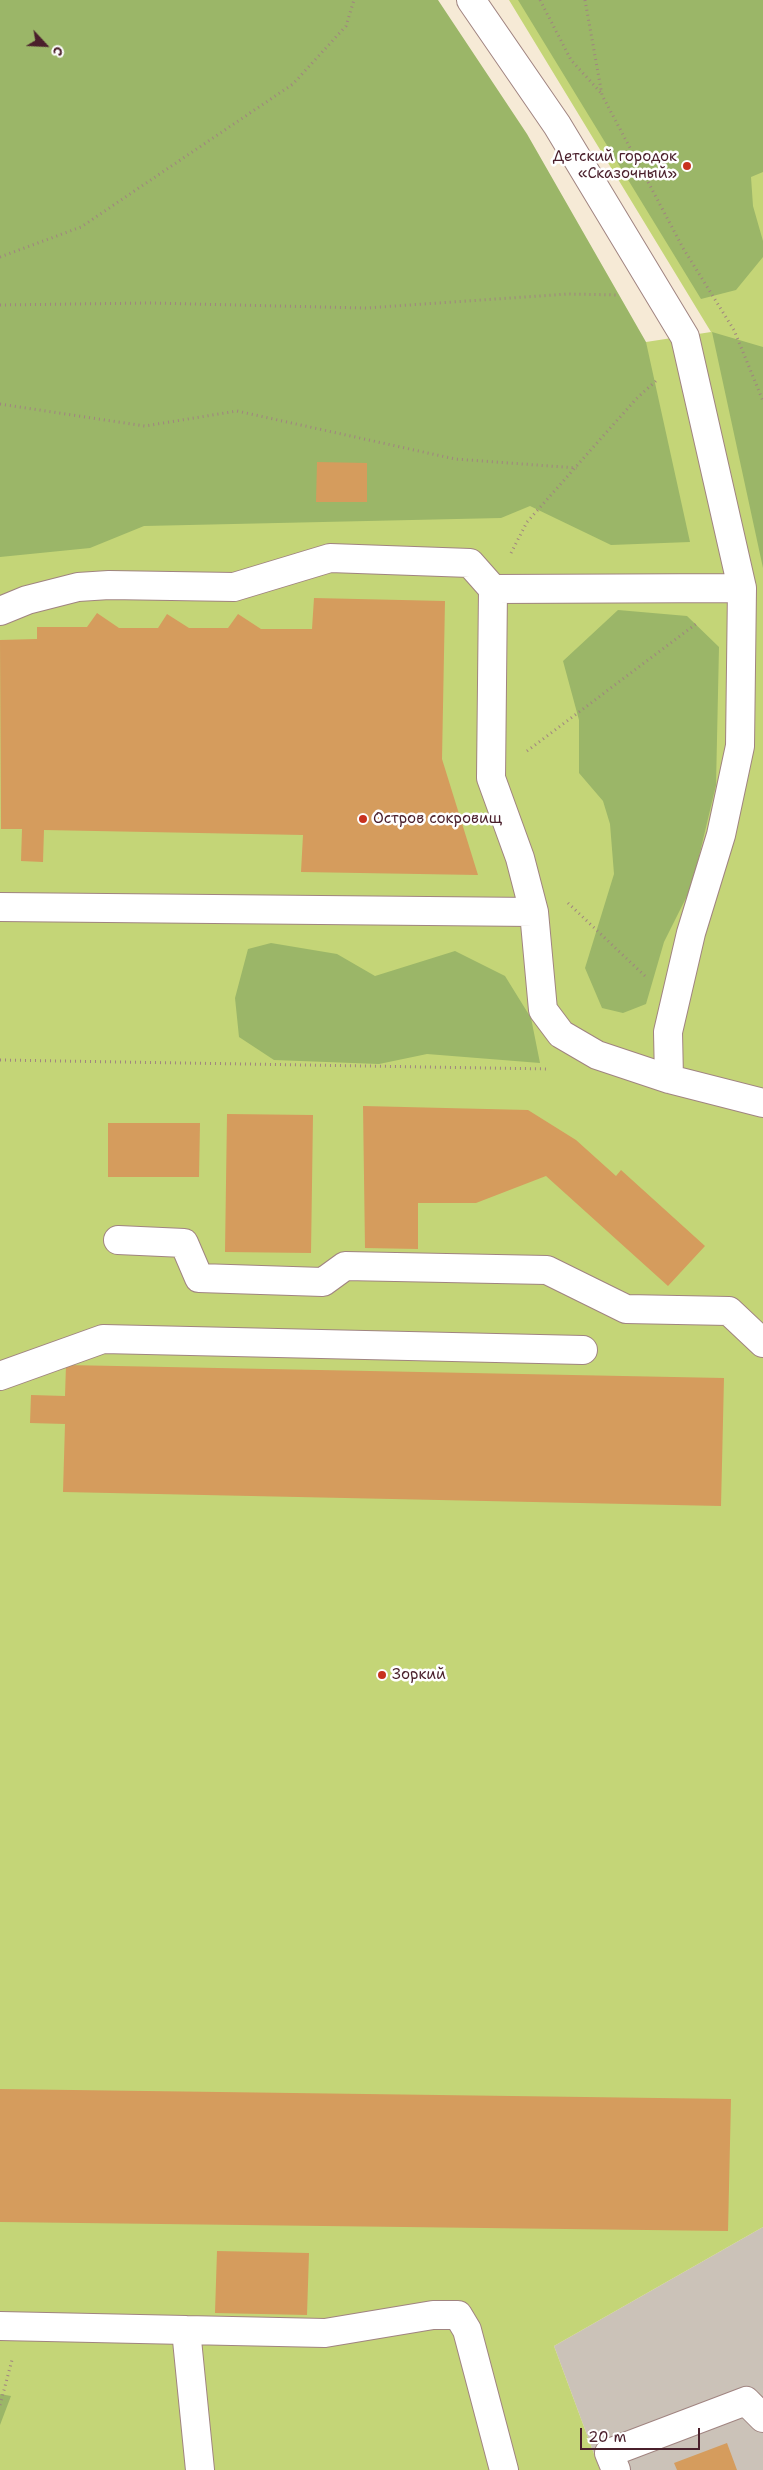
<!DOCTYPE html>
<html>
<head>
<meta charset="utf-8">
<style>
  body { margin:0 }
  #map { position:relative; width:763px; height:2470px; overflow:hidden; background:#f6ead6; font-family:"Shantell Sans",sans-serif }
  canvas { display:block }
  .north { position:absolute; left:20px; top:20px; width:50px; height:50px; -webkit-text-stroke:4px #fff; paint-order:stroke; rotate:115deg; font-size:14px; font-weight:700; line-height:20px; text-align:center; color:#4a1f2b }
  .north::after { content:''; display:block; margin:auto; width:18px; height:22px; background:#4a1f2b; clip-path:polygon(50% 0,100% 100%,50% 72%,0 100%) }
  .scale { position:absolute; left:580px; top:2428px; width:120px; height:22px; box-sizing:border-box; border:2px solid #4a1f2b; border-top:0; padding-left:6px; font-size:15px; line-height:18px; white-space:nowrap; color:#4a1f2b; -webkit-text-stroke:4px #fff; paint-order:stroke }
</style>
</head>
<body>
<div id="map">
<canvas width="763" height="2470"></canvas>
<div class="north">С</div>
<div class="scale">20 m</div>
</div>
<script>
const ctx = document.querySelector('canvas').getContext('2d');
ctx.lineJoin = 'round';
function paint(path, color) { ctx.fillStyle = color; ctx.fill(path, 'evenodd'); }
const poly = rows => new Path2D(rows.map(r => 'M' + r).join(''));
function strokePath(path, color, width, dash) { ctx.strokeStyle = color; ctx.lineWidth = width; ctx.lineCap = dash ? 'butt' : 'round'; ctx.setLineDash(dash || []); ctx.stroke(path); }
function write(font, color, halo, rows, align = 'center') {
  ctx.font = font + ' "Shantell Sans",sans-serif'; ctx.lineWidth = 5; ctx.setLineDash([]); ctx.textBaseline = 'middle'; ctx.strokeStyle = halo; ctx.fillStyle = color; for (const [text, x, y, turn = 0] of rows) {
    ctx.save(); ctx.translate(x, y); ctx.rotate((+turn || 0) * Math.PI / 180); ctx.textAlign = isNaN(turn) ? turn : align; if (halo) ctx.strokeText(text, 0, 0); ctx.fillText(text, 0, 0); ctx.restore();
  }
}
const industrial = poly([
  [763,2227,763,2470,600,2470,554,2346]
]);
const green = poly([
  [509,0,763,0,763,2227,554,2346,600,2470,0,2470,0,329,646,342,711,332]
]);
const forest = poly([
  [0,0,438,0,527,134,646,342,690,542,611,545,530,506,501,518,144,526,90,548,0,557],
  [518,0,763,0,763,172,751,177,753,206,763,241,763,257,736,290,701,299],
  [712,332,763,347,763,568],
  [618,610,687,616,719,647,716,785,692,886,664,942,646,1004,623,1013,602,1008,585,968,614,874,610,824,603,801,579,773,579,720,563,661],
  [271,943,337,954,375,976,455,951,505,976,531,1018,540,1063,427,1054,379,1064,274,1060,239,1037,235,998,248,949],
  [0,2394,11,2396,0,2425]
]);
const building = poly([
  [317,462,367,463,367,502,316,502],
  [314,598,445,601,442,759,478,875,301,872,303,835,44,830,43,862,21,861,22,829,1,829,0,640,37,639,37,627,87,627,97,613,119,628,158,628,167,614,189,628,228,628,238,614,261,629,312,629],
  [363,1106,528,1110,576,1140,616,1176,621,1170,705,1246,668,1286,546,1176,476,1203,418,1203,418,1249,365,1248],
  [227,1114,313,1115,311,1253,225,1252],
  [108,1123,200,1123,199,1177,108,1177],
  [66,1365,724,1378,721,1506,63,1492,65,1424,30,1423,31,1395,65,1396],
  [0,2089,731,2099,728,2231,0,2222],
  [217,2251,309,2253,307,2315,215,2313],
  [727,2443,737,2470,677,2470,674,2463]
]);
const path = poly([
  [540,0,571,60,602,94],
  [585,0,602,95,683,248,734,330,763,401],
  [0,257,81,227,293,84,346,26,354,0],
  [0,305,150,303,366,308,568,294,619,295],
  [0,404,145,426,237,411,455,459,577,468],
  [511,553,527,522,636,399,658,379],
  [527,751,696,624],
  [568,903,645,976],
  [0,1060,549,1069],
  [0,2405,12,2360]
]);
const minor = poly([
  [471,0,557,125,685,337,742,588,740,746,721,835,691,933,668,1032,669,1079],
  [493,589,742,588],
  [0,611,27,600,78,587,109,585,234,587,330,558,470,563,493,589,491,778,520,858,534,912,543,1010,561,1034,597,1055,669,1079,763,1103],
  [0,907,534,912],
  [118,1240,184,1243,199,1278,323,1282,345,1266,547,1270,626,1309,729,1311,763,1343],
  [0,1376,103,1339,583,1350],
  [0,2326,325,2333,433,2315,458,2315,467,2330,504,2470],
  [186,2330,200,2470],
  [616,2470,609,2453,746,2401,763,2418]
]);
const markers = [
  [687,166,5,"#c8321e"],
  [363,819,5,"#c8321e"],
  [382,1675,5,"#c8321e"]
];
const poiNames = [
  ["Детский городок",677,157,"right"],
  ["«Сказочный»",677,174,"right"],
  ["Остров сокровищ",373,819],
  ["Зоркий",392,1675]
];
paint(industrial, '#cbc2b8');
paint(green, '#c4d577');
paint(forest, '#9bb668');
paint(building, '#d59c5d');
strokePath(minor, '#a08480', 30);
strokePath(path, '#a08480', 3, [1, 4]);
strokePath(minor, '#fff', 28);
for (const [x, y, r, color] of markers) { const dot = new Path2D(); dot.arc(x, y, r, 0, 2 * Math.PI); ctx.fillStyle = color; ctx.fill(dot); strokePath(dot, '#fff', 2); }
write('15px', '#4a1f2b', '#fff', poiNames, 'left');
</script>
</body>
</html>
